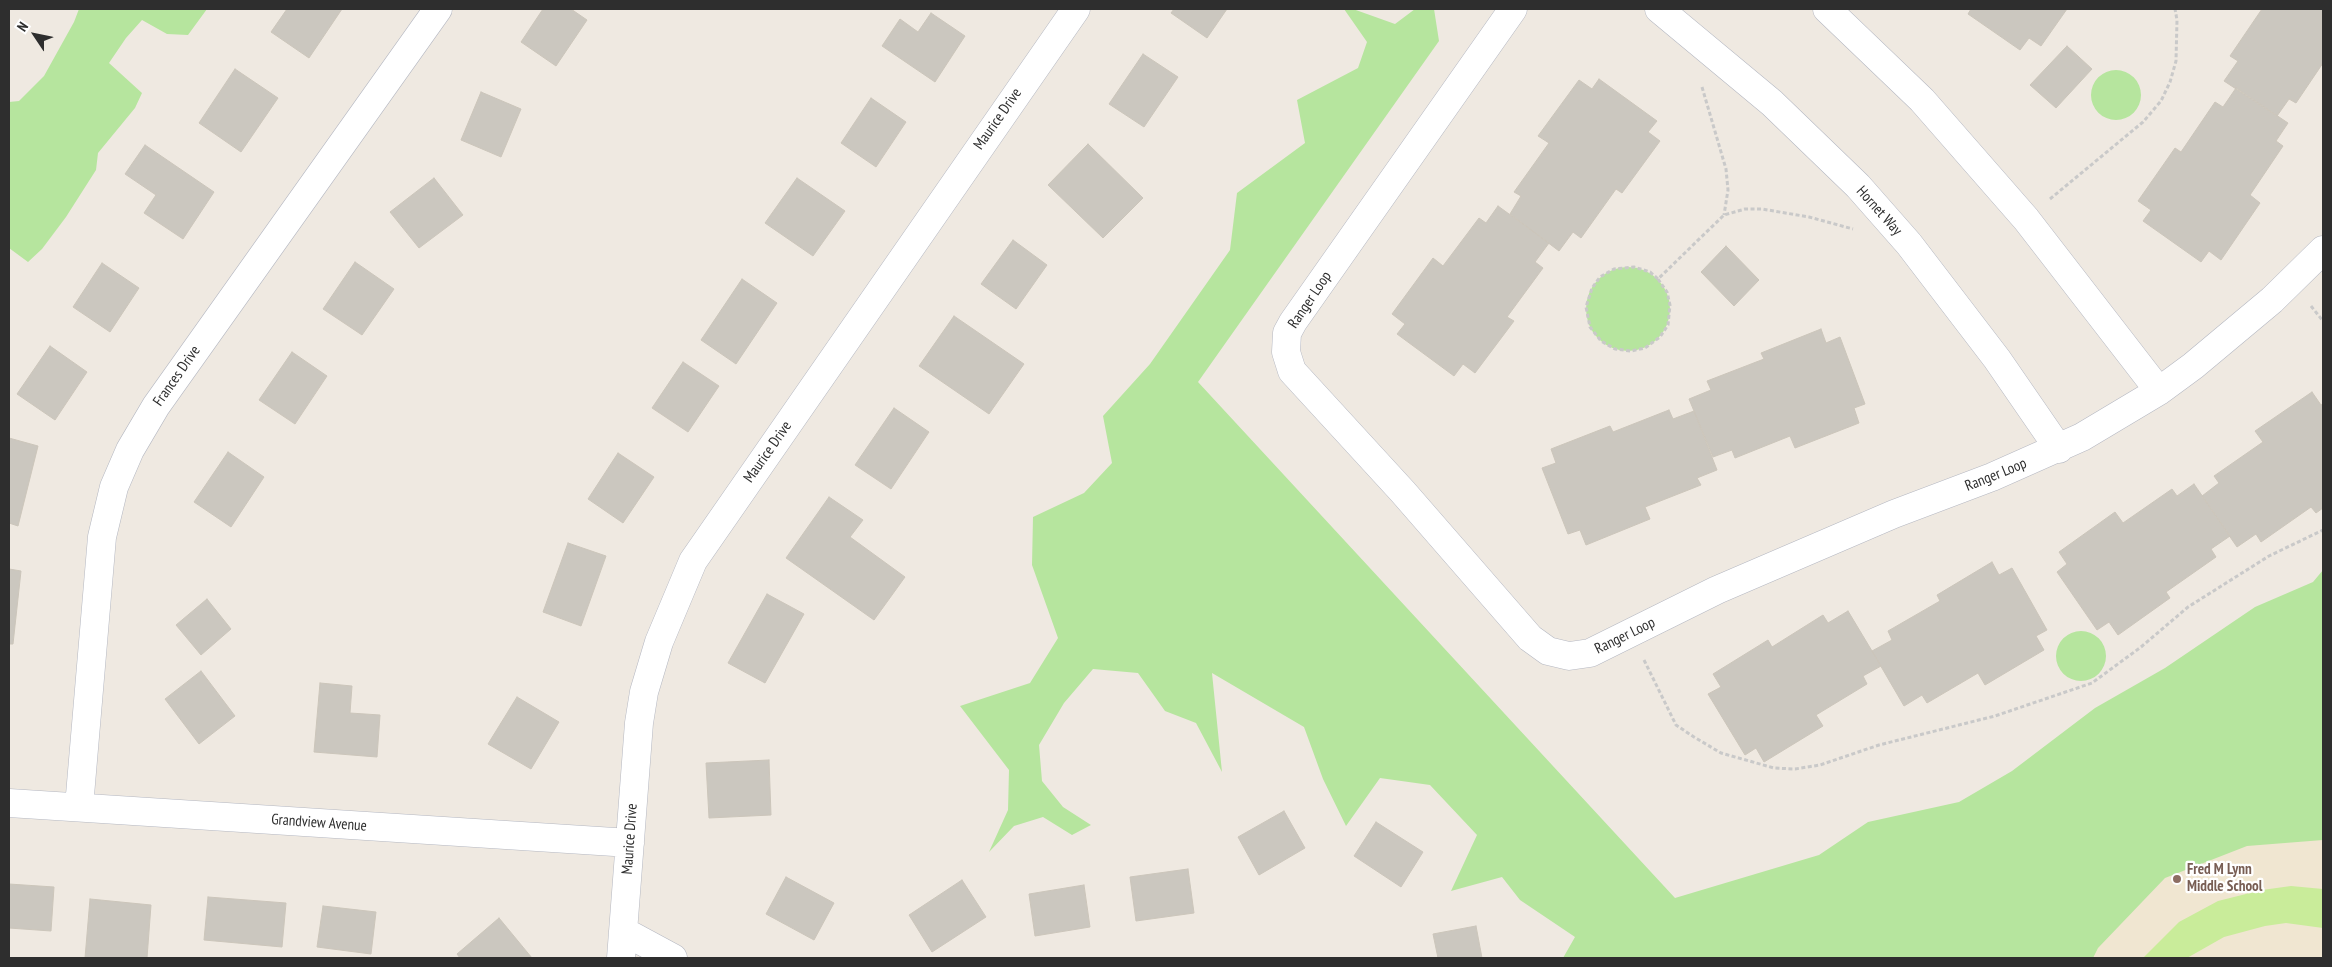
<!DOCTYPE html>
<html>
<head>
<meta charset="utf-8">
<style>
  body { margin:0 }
  #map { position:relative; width:2332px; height:967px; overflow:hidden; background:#efe9e1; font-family:"PT Sans Narrow",sans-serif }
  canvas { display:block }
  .frame { position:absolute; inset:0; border:10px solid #2e2e2e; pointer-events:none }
  .north { position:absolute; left:10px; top:10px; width:50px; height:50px; -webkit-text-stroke:4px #fff; paint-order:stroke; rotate:304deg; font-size:14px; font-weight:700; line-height:20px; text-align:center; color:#2e2e2e }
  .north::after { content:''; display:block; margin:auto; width:18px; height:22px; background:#2e2e2e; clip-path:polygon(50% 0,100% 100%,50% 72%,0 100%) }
</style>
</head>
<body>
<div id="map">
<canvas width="2332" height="967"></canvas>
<div class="frame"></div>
<div class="north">N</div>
</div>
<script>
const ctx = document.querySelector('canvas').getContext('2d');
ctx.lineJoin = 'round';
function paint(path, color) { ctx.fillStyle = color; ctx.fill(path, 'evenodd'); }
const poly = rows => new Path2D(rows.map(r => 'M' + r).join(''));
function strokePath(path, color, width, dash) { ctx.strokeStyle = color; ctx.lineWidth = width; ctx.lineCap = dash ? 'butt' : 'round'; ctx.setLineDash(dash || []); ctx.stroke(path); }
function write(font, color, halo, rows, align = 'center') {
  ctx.font = font + ' "PT Sans Narrow",sans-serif'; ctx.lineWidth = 4.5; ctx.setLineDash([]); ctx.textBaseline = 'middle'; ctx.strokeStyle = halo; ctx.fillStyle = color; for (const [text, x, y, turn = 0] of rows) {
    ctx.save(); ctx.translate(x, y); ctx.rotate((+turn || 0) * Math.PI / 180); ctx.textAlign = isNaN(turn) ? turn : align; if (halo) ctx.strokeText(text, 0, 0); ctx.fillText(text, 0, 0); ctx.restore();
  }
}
const education = poly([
  [2323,731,2323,958,2009,958]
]);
const green = poly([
  [79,9,207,9,188,35,167,34,142,20,126,38,109,63,142,93,135,108,98,153,96,170,66,217,42,249,28,262,9,248,9,102,19,101,44,76,74,22],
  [1344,9,1353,9,1395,24,1415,9,1434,9,1439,41,1198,382,1675,898,1819,855,1868,822,1959,802,2012,771,2095,708,2165,668,2255,607,2313,582,2323,570,2323,840,2247,846,2165,878,2098,948,2093,958,1563,958,1575,937,1520,900,1502,877,1451,891,1477,835,1430,785,1380,778,1346,826,1323,779,1304,727,1212,673,1222,772,1196,723,1165,711,1138,673,1093,669,1064,703,1039,745,1042,781,1063,807,1091,825,1072,835,1043,817,1014,826,989,852,1008,810,1009,770,960,706,1030,683,1058,638,1032,565,1033,517,1084,493,1112,463,1103,416,1150,364,1230,250,1237,193,1305,143,1297,100,1358,68,1367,42],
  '2091 95a25 25 0 1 1 50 0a25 25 0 1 1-50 0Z',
  '1586 309a42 42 0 1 1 84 0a42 42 0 1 1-84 0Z',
  '2056 656a25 25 0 1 1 50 0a25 25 0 1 1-50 0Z'
]);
const pitch = poly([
  [2291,886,2323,889,2323,928,2286,923,2265,926,2224,937,2187,958,2143,958,2179,922,2218,901,2262,890]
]);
const building = poly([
  [287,9,342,9,309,58,271,32,287,9],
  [543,9,571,9,587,20,556,66,521,42,543,9],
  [1174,9,1227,9,1207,38,1171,13,1174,9],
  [1971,9,2067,9,2041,46,2029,38,2020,50,1968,14,1971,9],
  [2262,9,2323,9,2323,63,2296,103,2289,99,2277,116,2224,81,2238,61,2230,56,2262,9],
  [931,13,965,36,935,82,882,46,900,19,918,32,931,13],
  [2067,46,2092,69,2056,108,2030,85,2067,46],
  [1143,54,1178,77,1144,127,1109,104,1143,54],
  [235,69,278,98,241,152,199,123,235,69],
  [1599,79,1657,121,1648,132,1660,141,1622,193,1616,189,1581,238,1573,232,1559,251,1510,214,1521,196,1514,192,1549,143,1538,136,1579,80,1592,89,1599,79],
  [2236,88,2288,123,2276,141,2283,146,2250,195,2260,203,2221,260,2209,251,2201,262,2143,221,2151,210,2138,201,2175,148,2181,152,2215,102,2223,107,2236,88],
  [481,92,521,109,501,157,461,140,481,92],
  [871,98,906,122,876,167,841,143,871,98],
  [1088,144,1143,198,1103,238,1048,185,1088,144],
  [145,145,214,192,183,239,144,213,156,195,125,174,145,145],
  [434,178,463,215,419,248,390,212,434,178],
  [797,178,845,211,813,256,765,223,797,178],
  [1498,206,1549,243,1535,262,1543,268,1507,317,1514,321,1475,373,1463,364,1454,376,1397,334,1405,324,1392,314,1433,258,1443,266,1479,218,1486,223,1498,206],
  [1013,240,1047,265,1016,309,981,284,1013,240],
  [1726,246,1759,280,1734,306,1701,272,1726,246],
  [355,262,394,289,362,335,323,309,355,262],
  [102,263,139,288,110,332,73,307,102,263],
  [742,279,777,303,736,364,701,340,742,279],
  [954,316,1024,364,989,414,919,366,954,316],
  [1821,329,1826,343,1840,337,1865,404,1854,408,1859,423,1795,448,1790,436,1735,458,1732,450,1713,457,1689,399,1711,390,1707,381,1764,359,1761,353,1821,329],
  [50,346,87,372,55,420,17,394,50,346],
  [292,352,327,376,295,424,259,400,292,352],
  [683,362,719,386,688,432,652,408,683,362],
  [2312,392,2321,405,2323,404,2323,508,2316,513,2311,507,2261,542,2256,534,2237,547,2202,496,2219,483,2214,476,2263,442,2255,431,2312,392],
  [894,408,929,432,891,489,855,465,894,408],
  [1669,410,1673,419,1694,411,1717,470,1697,478,1701,485,1645,507,1650,519,1586,545,1580,530,1568,534,1542,468,1556,463,1551,449,1610,426,1613,432,1669,410],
  [9,438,38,446,18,526,9,523,9,438],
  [228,452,264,477,231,527,194,502,228,452],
  [618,453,654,477,623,523,588,499,618,453],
  [2194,484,2230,536,2211,549,2216,557,2166,592,2170,598,2118,635,2109,622,2097,630,2057,572,2067,564,2059,552,2115,512,2123,523,2172,489,2177,496,2194,484],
  [829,497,863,520,850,537,905,577,874,620,786,558,829,497],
  [568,543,606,556,581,626,543,612,568,543],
  [1992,562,1999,575,2012,568,2047,630,2036,636,2044,650,1985,685,1978,673,1927,703,1922,695,1904,706,1872,651,1892,640,1888,631,1940,601,1937,595,1992,562],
  [9,569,21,571,13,644,9,644,9,569],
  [767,594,804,614,765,683,728,663,767,594],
  [207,599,231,629,201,655,176,625,207,599],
  [1848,611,1881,666,1863,676,1867,684,1816,715,1823,726,1764,762,1756,748,1745,755,1708,694,1721,687,1713,674,1768,640,1772,647,1823,615,1828,623,1848,611],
  [201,671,235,716,199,744,165,699,201,671],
  [320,683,352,686,350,713,380,715,377,757,314,752,320,683],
  [517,697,559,722,531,769,488,744,517,697],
  [769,760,771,815,709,818,706,763,769,760],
  [1284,811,1305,848,1259,875,1238,837,1284,811],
  [1376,822,1423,852,1401,887,1354,856,1376,822],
  [1188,869,1194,913,1136,921,1130,877,1188,869],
  [786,877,834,903,814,940,766,914,786,877],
  [962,880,986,917,932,952,909,915,962,880],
  [9,884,54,887,51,931,9,928,9,884],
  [1084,885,1090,927,1035,936,1029,894,1084,885],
  [208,897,286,903,282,947,204,940,208,897],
  [90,899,151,905,147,958,85,958,90,899],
  [323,906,376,912,371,954,317,947,323,906],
  [499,918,532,958,460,958,457,954,499,918],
  [1476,926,1482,958,1438,958,1433,934,1476,926]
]);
const path = poly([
  [1702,87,1726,169,1728,190,1724,215],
  [2050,199,2143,122,2161,101,2170,82,2176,61,2177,20,2175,9],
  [1658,279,1667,292,1670,305,1668,325,1660,337,1645,348,1631,351,1615,349,1601,341,1590,327,1586,307,1592,288,1600,277,1614,269,1634,267,1650,272,1658,279,1724,215,1745,209,1762,209,1809,217,1853,229],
  [2311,306,2323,321],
  [1644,660,1676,725,1694,737,1721,753,1774,768,1795,769,1820,765,1879,745,1995,716,2092,683,2141,647,2188,607,2269,556,2323,530]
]);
const street = poly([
  [1513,9,1293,322,1287,333,1286,352,1292,371,1403,492,1530,638,1548,651,1569,656,1590,653,1717,590,1894,514,1992,477,2082,437,2159,391,2193,366,2272,300,2323,250],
  [1659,9,1772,103,1858,186,1909,244,1997,359,2059,449],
  [1827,9,1922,100,2026,219,2159,391],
  [9,803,630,843],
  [79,807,102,537,114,487,130,450,156,406,438,9],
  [623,931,673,958],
  [621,958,639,723,644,692,659,642,693,561,1076,9]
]);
const markers = [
  [2177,879,5,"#8d6e63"]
];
const streetNames = [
  ["Maurice Drive",998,119,-55],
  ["Hornet Way",1879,211,48],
  ["Ranger Loop",1310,300,-56],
  ["Frances Drive",177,376,-55],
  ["Maurice Drive",768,452,-55],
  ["Ranger Loop",1996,475,-22],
  ["Ranger Loop",1625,636,-26],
  ["Grandview Avenue",319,823,4],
  ["Maurice Drive",630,839,-86]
];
const educationNames = [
  ["Fred M Lynn",2187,870],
  ["Middle School",2187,887]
];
paint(education, '#f0e6d1');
paint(green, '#b6e59e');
paint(pitch, '#c9ec9a');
paint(building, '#cbc7bf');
strokePath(building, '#cbc5ba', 1);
strokePath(street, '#b4b7c1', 29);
strokePath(path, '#c9c9c9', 3, [4, 2.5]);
strokePath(street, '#fff', 28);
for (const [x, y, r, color] of markers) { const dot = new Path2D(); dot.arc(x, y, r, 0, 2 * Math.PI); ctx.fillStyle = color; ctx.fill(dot); strokePath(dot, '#fff', 2); }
write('15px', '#2e2e2e', '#fff', streetNames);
write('bold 15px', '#785e54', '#fff', educationNames, 'left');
</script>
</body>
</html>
